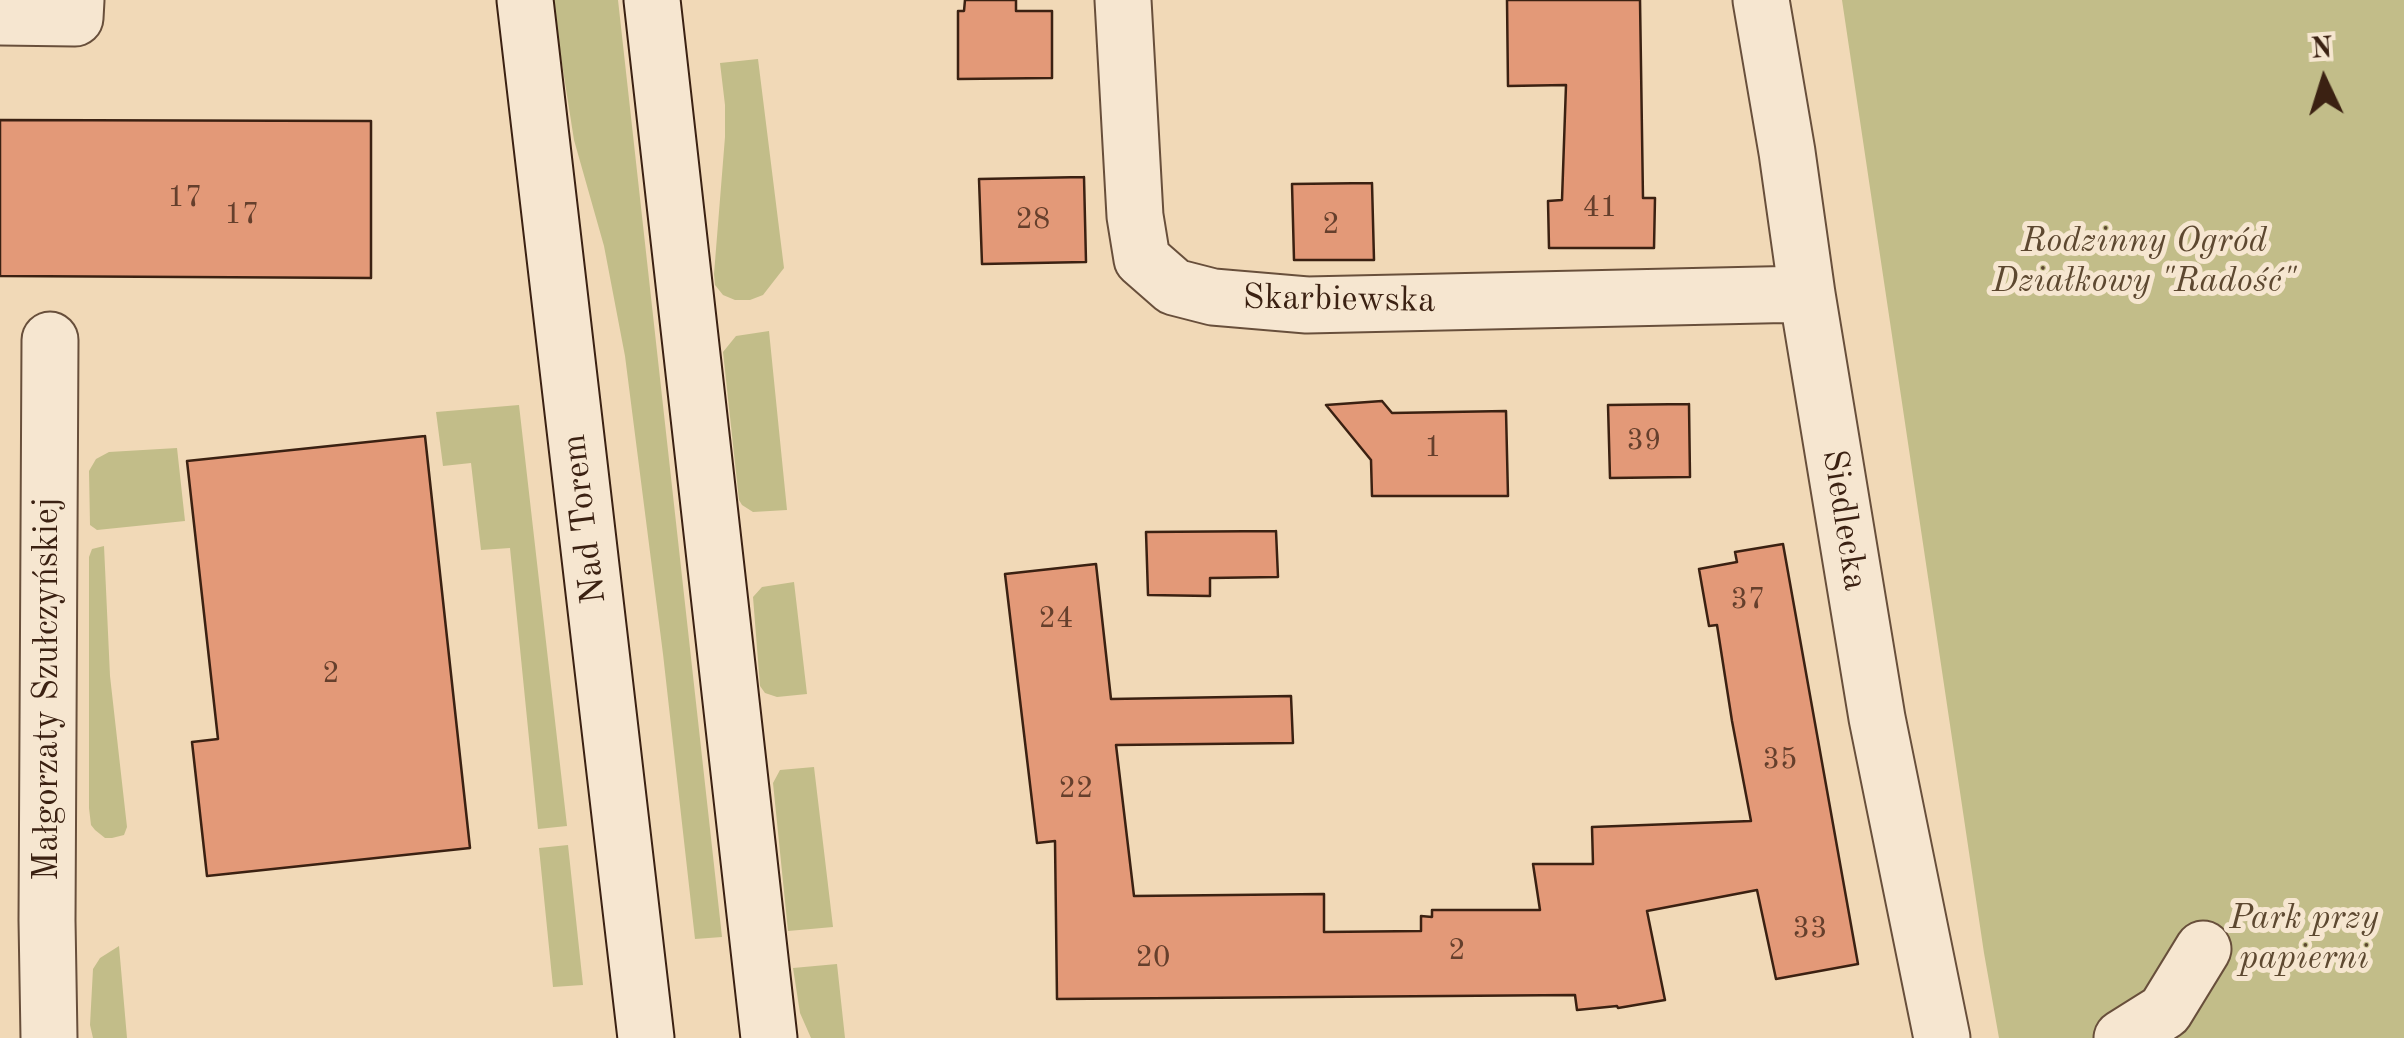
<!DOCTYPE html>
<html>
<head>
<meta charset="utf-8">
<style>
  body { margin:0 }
  #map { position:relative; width:2404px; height:1038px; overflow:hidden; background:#f1d9b7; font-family:"Old Standard TT",serif }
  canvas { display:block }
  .north { position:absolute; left:2274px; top:30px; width:100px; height:100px; -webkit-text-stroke:8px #f6e6d0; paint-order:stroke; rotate:356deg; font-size:28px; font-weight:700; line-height:40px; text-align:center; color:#3b2112 }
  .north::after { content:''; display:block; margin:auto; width:35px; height:45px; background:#3b2112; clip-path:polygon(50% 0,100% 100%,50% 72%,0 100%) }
</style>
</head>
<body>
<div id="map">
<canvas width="2404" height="1038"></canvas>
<div class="north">N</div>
</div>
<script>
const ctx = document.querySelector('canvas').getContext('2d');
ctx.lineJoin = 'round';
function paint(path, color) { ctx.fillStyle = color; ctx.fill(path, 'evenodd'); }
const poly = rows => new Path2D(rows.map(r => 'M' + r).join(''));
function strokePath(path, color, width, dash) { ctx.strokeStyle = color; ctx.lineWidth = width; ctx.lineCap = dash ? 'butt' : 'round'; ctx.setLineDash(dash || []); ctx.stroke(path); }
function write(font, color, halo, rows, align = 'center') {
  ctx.font = font + ' "Old Standard TT",serif'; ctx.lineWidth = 10; ctx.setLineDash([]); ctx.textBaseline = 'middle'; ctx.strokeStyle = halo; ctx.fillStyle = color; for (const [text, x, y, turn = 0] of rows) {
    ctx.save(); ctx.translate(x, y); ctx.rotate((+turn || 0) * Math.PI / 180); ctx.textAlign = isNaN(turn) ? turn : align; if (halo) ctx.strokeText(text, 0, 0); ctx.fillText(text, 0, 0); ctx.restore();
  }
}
const green = poly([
  [552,0,618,0,722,937,695,939,663,654,625,356,604,246,574,140],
  [1842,0,2404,0,2404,1038,1999,1038,1984,953],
  [758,59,784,268,763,295,750,300,735,300,723,295,715,285,714,274,725,137,725,105,720,63],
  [769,331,787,510,753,512,742,505,739,500,723,352,736,336],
  [519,405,567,826,538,829,510,548,481,550,471,463,443,466,436,412],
  [177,448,185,521,97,530,90,525,89,471,96,459,109,452],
  [104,546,110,676,127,827,124,835,112,838,105,838,95,830,91,825,89,808,89,557,92,549],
  [794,582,807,694,777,697,765,693,760,686,753,597,762,587],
  [814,767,833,927,788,931,773,783,780,770],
  [568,845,583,985,553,987,539,848],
  [119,946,127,1038,93,1038,90,1025,93,969,100,958],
  [837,964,845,1038,811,1038,800,1013,793,968]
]);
const building = poly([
  [965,0,1016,0,1016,11,1052,11,1052,78,958,79,958,11,964,11,965,0],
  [1507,0,1640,0,1643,198,1655,198,1654,248,1549,248,1548,201,1562,200,1566,85,1508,86,1507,0],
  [0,120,371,121,371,278,0,276,0,120],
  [1084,177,1086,262,982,264,979,179,1084,177],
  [1372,183,1374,260,1294,260,1292,184,1372,183],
  [1382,401,1392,413,1506,411,1508,496,1372,496,1371,460,1326,405,1382,401],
  [1689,404,1690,477,1610,478,1608,405,1689,404],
  [425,436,470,848,207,876,192,742,218,739,187,461,425,436],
  [1276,531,1278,577,1210,578,1210,596,1148,595,1146,532,1276,531],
  [1783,544,1858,964,1776,979,1757,890,1647,911,1665,1000,1618,1008,1617,1006,1577,1010,1575,995,1057,999,1055,841,1037,843,1005,574,1096,564,1111,699,1291,696,1293,743,1116,745,1134,896,1324,894,1324,932,1421,931,1421,916,1432,917,1432,910,1540,910,1533,864,1593,864,1592,827,1751,821,1732,721,1717,625,1709,626,1699,569,1737,562,1735,552,1783,544]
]);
const street = poly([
  [1123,0,1135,216,1142,259,1174,287,1213,297,1307,305,1807,294],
  [1761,0,1787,152,1807,294,1877,718,1942,1038],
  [0,17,75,18,76,0],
  [49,1038,47,920,50,340],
  [2122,1038,2165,1011,2203,949]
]);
const secondary = poly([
  [525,0,646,1038],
  [652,0,769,1038]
]);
const numberNames = [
  ["17",185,198],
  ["41",1600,208],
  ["17",242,215],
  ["28",1033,220],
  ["2",1331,225],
  ["39",1644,441],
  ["1",1433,448],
  ["37",1748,600],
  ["24",1056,619],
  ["2",331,674],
  ["35",1780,760],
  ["22",1076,789],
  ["33",1810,929],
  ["2",1457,951],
  ["20",1153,958]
];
const parkNames = [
  ["Rodzinny Ogród",2144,242],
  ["Działkowy \"Radość\"",2144,282],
  ["Park przy",2304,919],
  ["papierni",2304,959]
];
const streetNames = [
  ["Skarbiewska",1339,300,1],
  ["Nad Torem",585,519,-97],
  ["Siedlecka",1844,520,81],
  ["Małgorzaty Szułczyńskiej",48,689,-90]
];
paint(green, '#c2bd89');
paint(building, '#e39978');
strokePath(building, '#3b2112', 2.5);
strokePath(street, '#684f3b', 59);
strokePath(secondary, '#3b2112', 59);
strokePath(street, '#f6e6d0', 55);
strokePath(secondary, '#f6e6d0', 55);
write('30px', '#653f2c', null, numberNames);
write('italic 35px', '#5d4830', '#f6e6d0', parkNames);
write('35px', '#3b2112', '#f6e6d0', streetNames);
</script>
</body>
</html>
